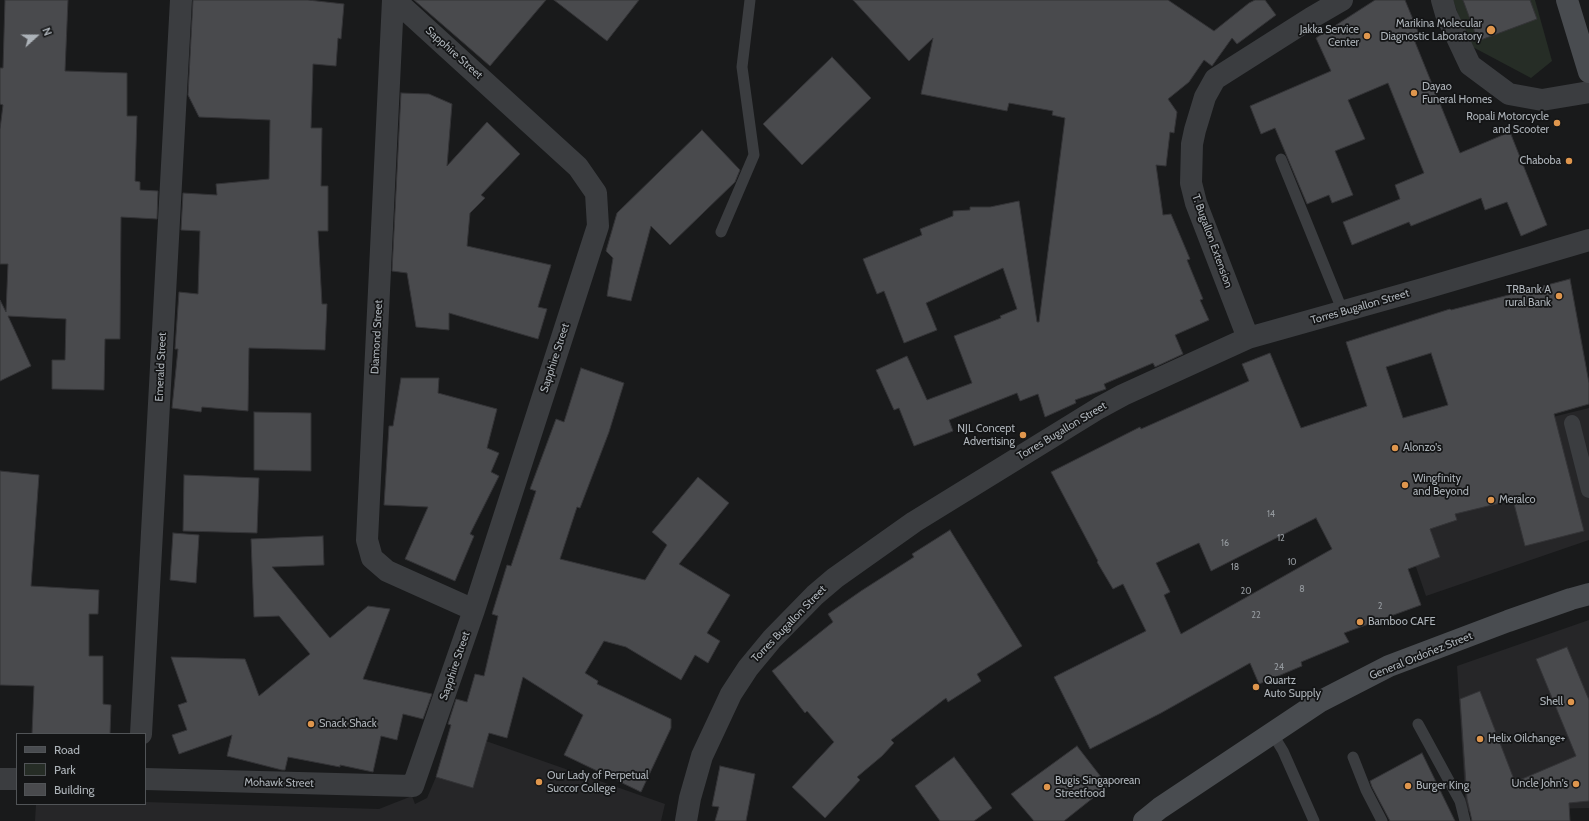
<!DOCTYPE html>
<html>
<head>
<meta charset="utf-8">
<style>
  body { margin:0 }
  #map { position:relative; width:1589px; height:821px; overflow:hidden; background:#191a1b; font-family:Cabin,sans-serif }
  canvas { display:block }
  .legend { position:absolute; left:16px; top:733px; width:130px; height:72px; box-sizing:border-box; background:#141516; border:1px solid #515457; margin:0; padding:5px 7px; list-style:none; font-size:12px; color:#adb3b9 }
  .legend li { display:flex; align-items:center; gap:8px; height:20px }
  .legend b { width:20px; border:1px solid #515457 }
  .north { position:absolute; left:16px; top:16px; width:40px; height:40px; -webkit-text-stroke:3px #141516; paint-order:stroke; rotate:69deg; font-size:11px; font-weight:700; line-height:16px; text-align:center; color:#adb3b9 }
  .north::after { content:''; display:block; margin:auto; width:14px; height:18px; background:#adb3b9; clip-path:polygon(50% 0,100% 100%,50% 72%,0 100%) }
</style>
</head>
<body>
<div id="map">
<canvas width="1589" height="821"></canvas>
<ul class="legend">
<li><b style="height:5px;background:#494c50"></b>Road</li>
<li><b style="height:11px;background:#262d26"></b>Park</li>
<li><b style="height:11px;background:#494a4d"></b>Building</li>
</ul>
<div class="north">N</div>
</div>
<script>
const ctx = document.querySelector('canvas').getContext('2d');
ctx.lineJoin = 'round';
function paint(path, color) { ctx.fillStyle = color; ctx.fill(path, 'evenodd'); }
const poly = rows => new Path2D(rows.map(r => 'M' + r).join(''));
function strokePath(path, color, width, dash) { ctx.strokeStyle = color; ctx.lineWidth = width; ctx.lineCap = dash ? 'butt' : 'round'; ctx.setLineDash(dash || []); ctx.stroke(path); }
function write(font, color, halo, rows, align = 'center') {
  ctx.font = font + ' Cabin,sans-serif'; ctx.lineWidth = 3.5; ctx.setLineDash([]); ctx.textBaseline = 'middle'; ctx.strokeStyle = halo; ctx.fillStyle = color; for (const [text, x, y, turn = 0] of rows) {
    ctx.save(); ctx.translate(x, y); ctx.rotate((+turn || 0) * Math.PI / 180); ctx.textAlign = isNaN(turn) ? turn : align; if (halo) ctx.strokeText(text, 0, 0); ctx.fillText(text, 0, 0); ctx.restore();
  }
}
const built = poly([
  [1589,408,1589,540,1426,596,1379,460],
  [1589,620,1589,808,1466,811,1457,666],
  [486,741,665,804,661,821,35,821,36,804,145,804,145,802,379,809,412,796,415,804,427,798,436,777,473,788]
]);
const green = poly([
  [1453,0,1535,0,1552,61,1531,78,1469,45]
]);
const building = poly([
  [5,0,68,0,65,71,127,73,127,116,137,116,135,181,140,182,140,190,158,191,157,219,121,217,120,339,105,339,104,390,52,389,52,360,65,360,66,319,8,316,31,366,0,381,0,300,6,312,8,264,0,264,0,129,3,105,0,104,0,68,3,68,5,0],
  [193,0,308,0,344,4,341,39,338,38,336,66,313,64,311,128,322,128,321,186,328,186,328,231,318,231,322,304,327,304,325,350,249,348,248,411,202,407,201,412,172,408,178,349,175,349,179,292,198,294,200,231,181,230,183,193,217,195,216,184,269,179,270,120,199,117,188,95,193,0],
  [414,0,546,0,490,66,414,0],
  [554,0,639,0,607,41,554,0],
  [853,0,1168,0,1214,31,1249,3,1255,0,1265,0,1276,15,1237,44,1232,38,1212,66,1204,60,1189,82,1168,99,1177,112,1174,133,1170,132,1166,166,1156,165,1163,215,1171,214,1190,259,1187,260,1203,299,1200,300,1209,320,1175,335,1183,354,1155,367,1153,363,1104,384,1106,389,1075,400,1076,403,1045,417,1038,394,1020,401,1017,393,949,420,953,431,914,446,899,408,894,410,876,370,907,356,927,400,972,383,954,336,1001,318,1000,316,1017,309,1003,268,926,303,937,330,904,343,884,291,877,294,863,259,922,235,920,229,953,216,953,211,970,210,970,207,990,207,1019,201,1037,322,1039,322,1065,118,1052,115,1053,111,1009,103,1007,111,921,94,933,38,909,61,853,0],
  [1375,0,1405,0,1419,34,1413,37,1460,153,1510,132,1547,225,1521,236,1507,202,1485,210,1481,198,1411,226,1409,222,1352,245,1343,222,1400,199,1395,185,1424,173,1388,83,1348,100,1365,139,1335,151,1353,195,1332,203,1329,195,1307,204,1275,128,1261,134,1250,106,1331,71,1316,38,1375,0],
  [1463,0,1530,0,1537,19,1478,41,1463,0],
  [832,57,871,98,802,165,763,124,832,57],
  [401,93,429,94,452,104,447,166,487,122,520,154,481,195,485,198,470,213,467,246,551,265,538,307,547,309,538,339,449,313,449,330,416,327,407,273,392,271,401,93],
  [702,130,740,170,735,182,670,245,651,226,631,301,607,296,613,258,606,251,617,213,702,130],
  [1570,279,1589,383,1589,404,1554,414,1584,531,1525,546,1513,500,1455,514,1457,520,1430,529,1440,557,1408,569,1421,605,1344,633,1349,642,1301,662,1302,666,1259,684,1250,663,1161,713,1090,749,1054,677,1146,631,1123,584,1113,589,1097,562,1098,561,1051,472,1140,427,1141,429,1249,381,1242,364,1270,353,1301,428,1367,406,1346,342,1450,309,1451,310,1570,279],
  [1431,353,1448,405,1403,418,1386,367,1431,353],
  [1316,518,1332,549,1181,634,1164,595,1170,592,1156,563,1199,543,1211,571,1316,518],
  [581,368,624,383,609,432,580,508,577,507,560,559,645,580,667,545,652,532,698,477,729,503,679,564,730,595,707,633,720,641,708,663,695,655,681,680,626,647,604,641,585,673,598,681,597,684,671,719,671,728,641,792,564,755,583,715,523,677,507,738,489,733,473,788,436,777,451,725,448,724,456,699,467,702,475,674,484,676,498,616,492,614,507,565,511,566,536,491,530,489,556,419,564,422,581,368],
  [401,378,439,378,438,393,497,409,487,448,499,453,491,472,499,476,470,534,474,536,455,581,405,559,428,507,384,505,389,426,393,426,401,378],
  [254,412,311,413,311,471,254,470,254,412],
  [0,471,39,475,31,586,99,590,98,614,89,614,89,656,103,656,103,704,111,705,110,734,32,734,34,686,0,685,0,471],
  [184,475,259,478,257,533,183,531,184,475],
  [950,530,1022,646,977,674,981,681,948,702,946,698,891,740,894,743,882,756,857,777,860,780,825,818,792,787,834,742,807,711,805,713,772,671,833,622,828,614,861,591,914,557,912,554,950,530],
  [173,533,199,535,196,583,170,580,173,533],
  [323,536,324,565,272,567,330,638,368,606,390,609,363,679,432,694,423,719,403,714,397,740,381,736,373,772,340,765,340,767,288,757,285,770,282,770,227,756,232,735,179,754,172,735,187,730,178,705,187,702,171,657,245,659,259,696,310,654,279,616,254,617,251,539,323,536],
  [1567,647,1589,700,1589,801,1569,803,1570,821,1472,821,1467,799,1460,699,1480,691,1515,782,1576,756,1536,659,1567,647],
  [1077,746,1108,786,1064,821,1034,821,1011,794,1077,746],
  [1422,753,1455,821,1390,821,1372,787,1370,781,1422,753],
  [954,757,992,808,974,821,940,821,915,786,954,757],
  [720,766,755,774,746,821,715,821,719,807,712,806,720,766]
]);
const service = poly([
  [1281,159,1343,312],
  [721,232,754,155,742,67,750,0],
  [1418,724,1460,801,1465,821],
  [1272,733,1283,751,1314,821],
  [1353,757,1366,790,1382,821]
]);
const pedestrian = poly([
  [1572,423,1589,490]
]);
const minor = poly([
  [393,0,367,540,372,558,387,571,474,610],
  [1442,0,1446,14,1470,65,1509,94,1542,100,1589,92],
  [1248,338,1196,203,1191,183,1192,144,1195,130,1205,97,1215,79,1311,18,1342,0],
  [141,734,181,0],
  [0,779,17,779],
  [145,779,413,786,474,610,598,226,596,193,578,167,395,0],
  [686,821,690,798,702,756,731,694,748,668,772,639,815,595,835,578,914,522,1099,408,1123,395,1248,338,1426,288,1589,240]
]);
const secondary = poly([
  [1567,0,1589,72],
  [1144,821,1160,808,1319,702,1389,666,1508,621,1571,599,1589,594]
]);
const markers = [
  [1491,30,5,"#df964d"],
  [1367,36,4,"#df964d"],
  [1414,93,4,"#df964d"],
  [1557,123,4,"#df964d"],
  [1569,161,4,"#df964d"],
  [1559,296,4,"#df964d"],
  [1023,435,4,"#df964d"],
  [1395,448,4,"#df964d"],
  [1405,485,4,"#df964d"],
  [1491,500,4,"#df964d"],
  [1360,622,4,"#df964d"],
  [1256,687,4,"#df964d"],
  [1571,702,4,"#df964d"],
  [311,724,4,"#df964d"],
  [1480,739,4,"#df964d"],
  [539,782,4,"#df964d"],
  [1576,784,4,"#df964d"],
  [1408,786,4,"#df964d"],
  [1047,787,4,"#df964d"]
];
const numberNames = [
  ["14",1271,514],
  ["12",1281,538],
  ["16",1225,543],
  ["10",1292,562],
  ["18",1235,567],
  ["8",1302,589],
  ["20",1246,591],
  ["2",1380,606],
  ["22",1256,615],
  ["24",1279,667]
];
const poiNames = [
  ["Marikina Molecular",1482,24,"right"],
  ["Diagnostic Laboratory",1482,37,"right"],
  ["Jakka Service",1359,30,"right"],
  ["Center",1359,43,"right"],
  ["Dayao",1422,87],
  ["Funeral Homes",1422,100],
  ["Ropali Motorcycle",1549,117,"right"],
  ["and Scooter",1549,130,"right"],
  ["Chaboba",1561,161,"right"],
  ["TRBank A",1551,290,"right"],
  ["rural Bank",1551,303,"right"],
  ["NJL Concept",1015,429,"right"],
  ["Advertising",1015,442,"right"],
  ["Alonzo's",1403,448],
  ["Wingfinity",1413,479],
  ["and Beyond",1413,492],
  ["Meralco",1499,500],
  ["Bamboo CAFE",1368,622],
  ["Quartz",1264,681],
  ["Auto Supply",1264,694],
  ["Shell",1563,702,"right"],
  ["Snack Shack",319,724],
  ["Helix Oilchange+",1488,739],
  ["Our Lady of Perpetual",547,776],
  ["Succor College",547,789],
  ["Bugis Singaporean",1055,781],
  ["Streetfood",1055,794],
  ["Uncle John's",1568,784,"right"],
  ["Burger King",1416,786]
];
const streetNames = [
  ["Sapphire Street",454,53,42],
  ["T. Bugallon Extension",1212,241,70],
  ["Torres Bugallon Street",1360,307,-16],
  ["Diamond Street",377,337,-87],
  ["Sapphire Street",555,358,-72],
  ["Emerald Street",161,367,-87],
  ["Torres Bugallon Street",1062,431,-31],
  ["Torres Bugallon Street",789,624,-46],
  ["General Ordoñez Street",1421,656,-22],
  ["Sapphire Street",455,666,-71],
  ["Mohawk Street",279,783,1]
];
paint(built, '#262628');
paint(green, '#262d26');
paint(building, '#494a4d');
strokePath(building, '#343437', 1);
strokePath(service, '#3b3d40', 11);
strokePath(pedestrian, '#3b3d40', 16);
strokePath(minor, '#3b3d40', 22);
strokePath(secondary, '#494c50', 22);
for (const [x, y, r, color] of markers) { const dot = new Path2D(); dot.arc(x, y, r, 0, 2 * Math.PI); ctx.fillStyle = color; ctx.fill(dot); strokePath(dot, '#141516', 1.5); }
write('9px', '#94999e', null, numberNames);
write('11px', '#adb3b9', '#141516', poiNames, 'left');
write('11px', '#adb3b9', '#141516', streetNames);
</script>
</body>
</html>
